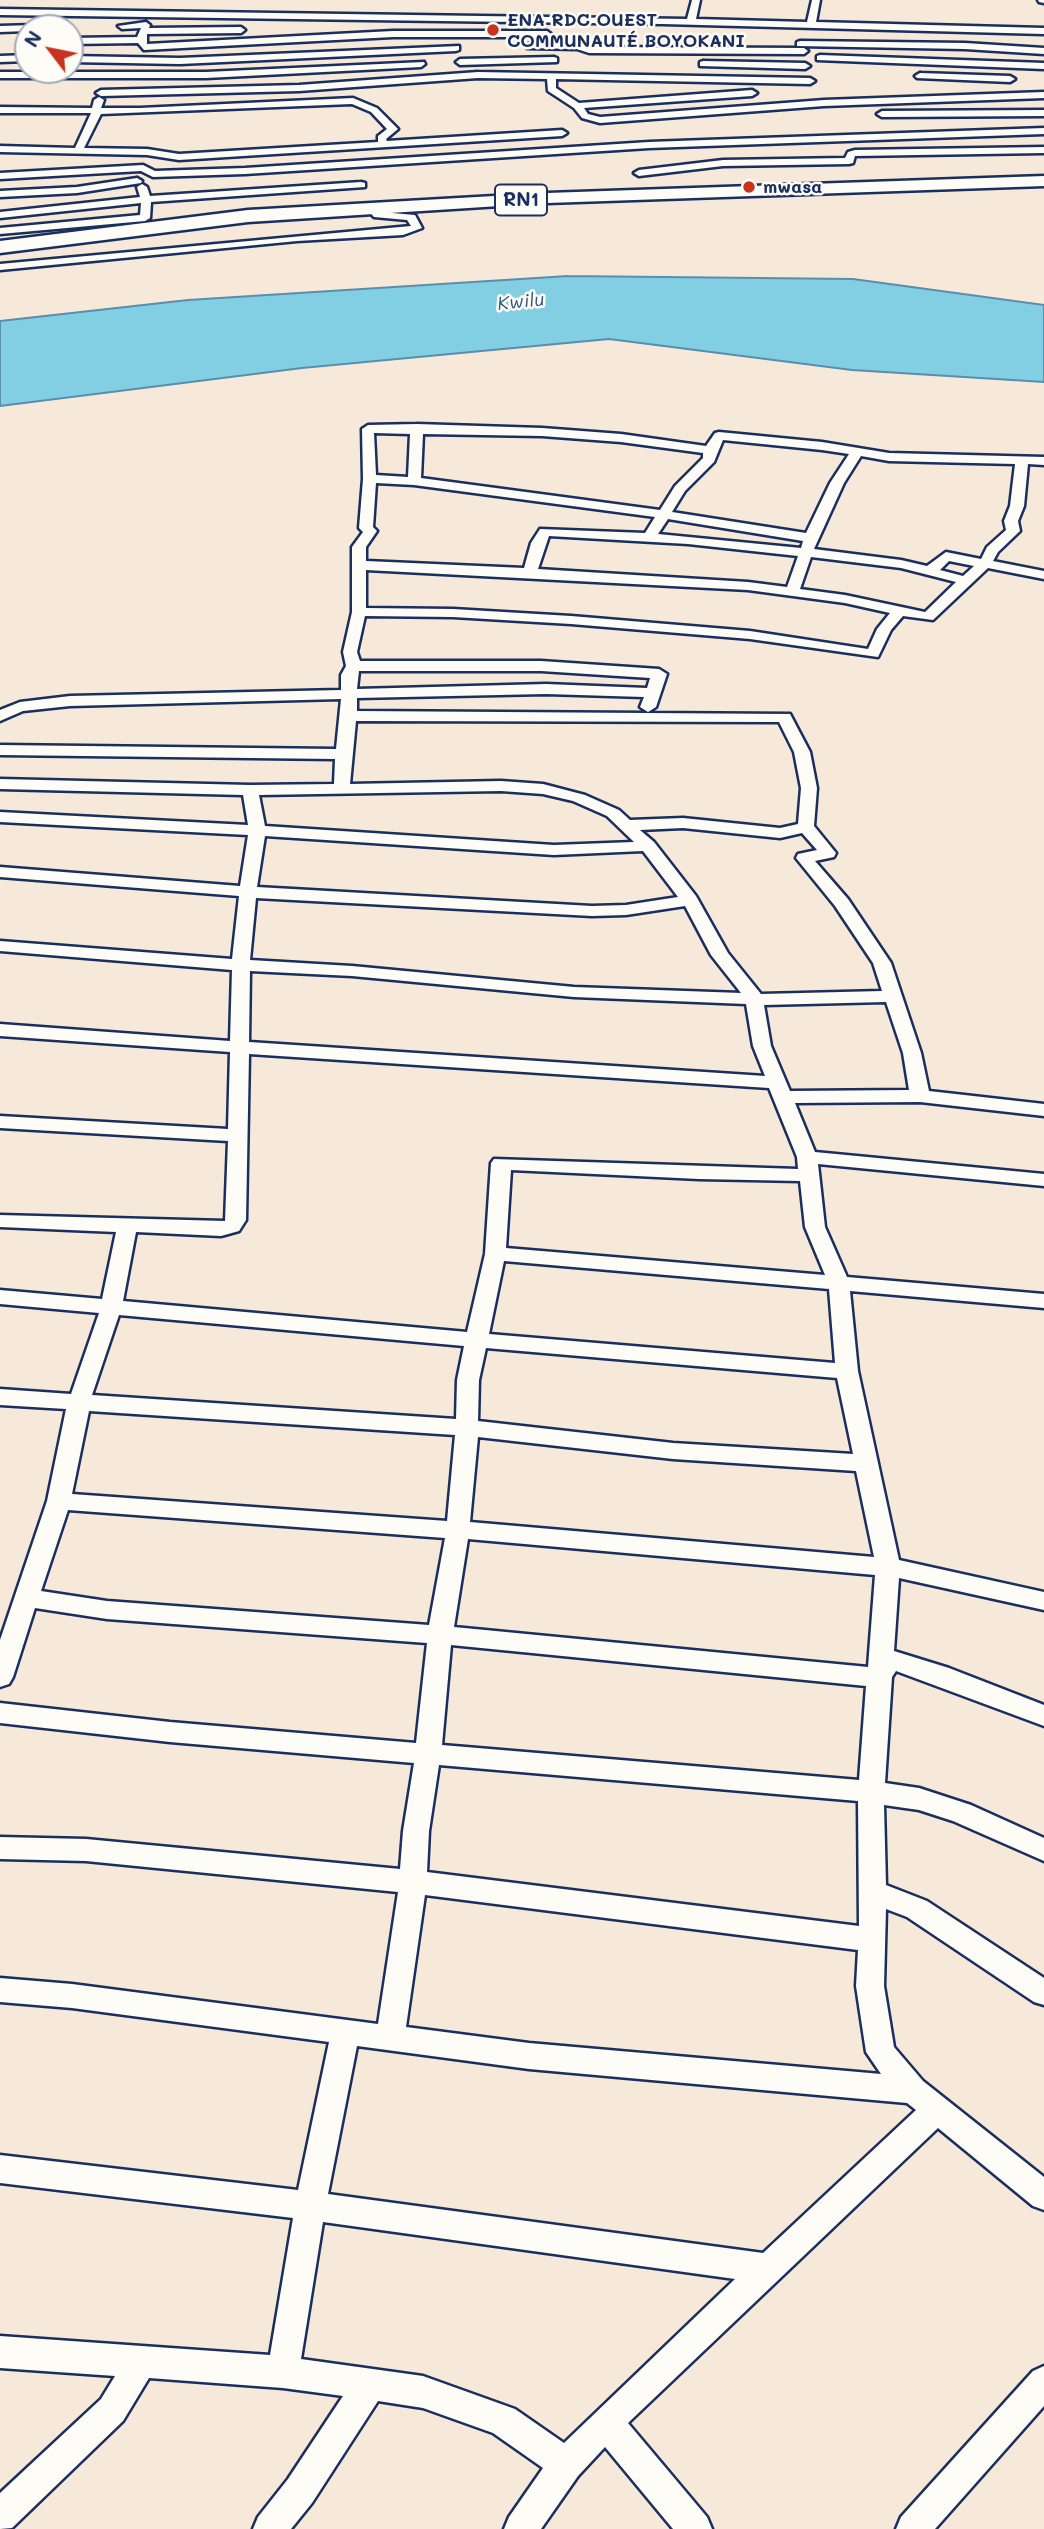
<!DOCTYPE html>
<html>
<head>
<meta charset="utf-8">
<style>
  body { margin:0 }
  #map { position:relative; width:1044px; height:2529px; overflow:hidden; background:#f6e9da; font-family:Mali,sans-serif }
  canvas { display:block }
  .north { position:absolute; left:14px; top:14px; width:70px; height:70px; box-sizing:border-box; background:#fdfcf7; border:2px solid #a3aaba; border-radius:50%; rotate:302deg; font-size:19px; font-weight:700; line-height:28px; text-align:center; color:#1b2f5e }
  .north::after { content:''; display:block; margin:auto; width:24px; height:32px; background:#c8321e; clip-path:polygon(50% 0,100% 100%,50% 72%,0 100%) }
</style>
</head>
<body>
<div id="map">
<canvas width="1044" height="2529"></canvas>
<div class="north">N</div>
</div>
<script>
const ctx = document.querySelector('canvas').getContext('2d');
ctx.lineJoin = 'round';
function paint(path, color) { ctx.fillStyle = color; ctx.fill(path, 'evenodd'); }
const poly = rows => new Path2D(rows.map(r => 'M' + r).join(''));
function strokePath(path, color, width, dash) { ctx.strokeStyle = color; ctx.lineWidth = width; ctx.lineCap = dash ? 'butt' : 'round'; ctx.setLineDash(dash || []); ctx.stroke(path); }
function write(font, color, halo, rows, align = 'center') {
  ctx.font = font + ' Mali,sans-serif'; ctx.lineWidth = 5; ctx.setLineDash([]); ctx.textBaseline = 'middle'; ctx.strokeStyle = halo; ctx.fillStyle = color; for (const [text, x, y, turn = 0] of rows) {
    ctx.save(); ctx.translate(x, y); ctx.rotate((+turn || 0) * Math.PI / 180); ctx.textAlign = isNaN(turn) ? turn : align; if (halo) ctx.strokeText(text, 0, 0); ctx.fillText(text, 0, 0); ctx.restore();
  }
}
const water = poly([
  [568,276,853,279,1044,305,1044,382,852,370,609,339,302,368,0,406,0,321,188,300,568,276]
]);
const minor = poly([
  [692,0,700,0,696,19,807,22,812,0,820,0,816,22,1044,28,1044,34,663,24,0,15,0,9,687,19,692,0],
  [1038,0,1044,0,1044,3,1039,2,1038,0],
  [146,22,150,25,149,28,241,27,245,30,241,33,147,34,147,44,393,31,547,31,551,34,547,37,393,37,144,50,138,43,70,44,70,38,137,37,141,28,122,29,118,26,146,22],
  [66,24,70,28,28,28,28,31,0,32,0,26,66,24],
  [800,41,965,43,1044,48,1044,54,965,49,797,46,797,42,800,41],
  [530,43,578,43,590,47,804,48,808,51,804,54,589,53,577,49,527,48,526,46,530,43],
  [459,46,459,50,456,51,180,64,70,62,70,56,180,58,459,46],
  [28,55,28,61,0,62,0,56,28,55],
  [820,55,1044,63,1044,69,817,60,817,56,820,55],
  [554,57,557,58,557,62,460,65,456,62,460,59,554,57],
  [703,61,805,63,810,66,805,69,700,66,700,62,703,61],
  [424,62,425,64,421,67,206,78,0,78,0,72,206,72,424,62],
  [478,72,810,78,815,81,810,84,556,79,556,88,579,103,752,90,757,93,752,96,584,108,588,114,600,117,824,100,1044,92,1044,98,824,106,600,123,582,118,574,108,548,91,547,79,478,78,299,91,101,96,96,93,101,90,299,85,478,72],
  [920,73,1010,76,1015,79,1010,82,917,78,915,76,920,73],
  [99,97,104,100,101,108,140,108,353,98,377,108,398,129,386,139,387,141,562,130,567,133,562,136,179,160,147,155,0,152,0,146,75,148,91,113,0,113,0,107,92,108,94,100,99,97],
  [352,104,371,112,387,129,378,136,378,142,179,154,147,149,84,148,101,114,352,104],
  [1044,110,1044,116,882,117,877,114,882,111,1044,110],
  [1044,128,1044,134,649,148,245,174,153,177,141,171,0,179,0,173,143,165,155,171,245,168,649,142,1044,128],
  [1044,147,1044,153,855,156,853,163,849,164,723,166,639,176,634,173,639,170,723,160,845,158,848,152,855,150,1044,147],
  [137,178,142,181,141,183,77,193,0,197,0,191,77,187,137,178],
  [361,182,365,183,365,187,151,202,150,218,145,221,0,234,0,228,140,215,141,203,0,218,0,212,140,197,137,187,142,184,147,187,150,196,361,182],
  [371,205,381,212,415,215,422,228,403,235,297,241,0,270,0,264,411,226,407,220,374,217,366,208,371,205],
  [417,424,542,428,621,434,706,446,715,433,719,432,822,442,889,453,1044,457,1044,465,1028,464,1024,506,1018,521,1020,531,998,552,993,561,1044,571,1044,579,988,568,933,620,903,616,891,630,878,657,750,639,571,624,453,617,365,616,357,652,360,661,541,661,659,669,667,674,656,707,648,712,640,707,644,697,546,694,357,698,357,711,790,714,810,752,817,788,814,826,836,853,834,857,815,861,848,899,891,963,921,1053,929,1091,1044,1104,1044,1116,920,1102,795,1103,815,1152,1044,1174,1044,1186,818,1164,825,1227,847,1277,1044,1294,1044,1308,850,1291,858,1371,899,1560,1044,1592,1044,1610,899,1578,894,1651,949,1668,1044,1705,1044,1726,896,1671,892,1677,885,1783,919,1788,971,1805,1044,1838,1044,1861,953,1821,919,1810,884,1805,886,1885,927,1901,1044,1978,1044,2005,1034,2002,907,1917,886,1909,884,1986,894,2047,923,2081,1044,2177,1044,2210,1033,2206,938,2128,628,2423,707,2517,712,2529,673,2529,605,2447,578,2476,541,2529,504,2529,509,2517,543,2468,493,2433,423,2408,378,2401,312,2503,291,2529,253,2529,258,2517,288,2479,343,2396,283,2388,149,2378,123,2421,12,2528,0,2529,0,2493,101,2399,115,2376,0,2368,0,2336,270,2355,293,2218,0,2183,0,2155,298,2190,329,2042,72,2008,0,2002,0,1978,72,1984,378,2024,398,1892,86,1861,0,1859,0,1837,86,1839,400,1869,403,1831,414,1763,170,1742,0,1723,0,1703,170,1722,416,1743,427,1643,107,1619,35,1608,13,1677,9,1684,0,1687,0,1640,47,1501,66,1409,0,1405,0,1389,71,1394,99,1313,0,1304,0,1290,102,1299,116,1232,0,1227,0,1215,225,1221,228,1141,0,1128,0,1116,228,1129,230,1052,0,1036,0,1024,230,1041,232,970,0,951,0,941,232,959,239,896,0,877,0,867,240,886,248,835,0,822,0,812,248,825,243,795,0,789,0,779,250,785,334,784,335,759,0,755,0,745,336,749,341,699,70,706,23,711,0,721,0,710,20,702,70,696,341,690,341,675,346,666,343,652,352,612,352,547,363,532,359,528,363,479,362,429,368,425,417,424],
  [374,433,410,434,408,477,376,475,374,433],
  [423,434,542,436,621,442,703,453,703,458,675,486,660,510,421,478,423,434],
  [723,440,822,450,849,454,830,483,806,533,672,512,685,491,714,462,723,440],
  [861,456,889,461,1015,464,1010,506,1004,521,1006,530,987,547,981,559,946,552,927,566,901,560,814,549,844,483,861,456],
  [376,483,414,485,655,517,645,533,540,529,531,543,524,568,366,561,366,547,377,531,373,527,376,483],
  [668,519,803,541,801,548,658,534,668,519],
  [549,536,688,544,798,556,787,587,748,582,538,569,549,536],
  [811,557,901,568,956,582,925,612,845,595,800,589,811,557],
  [949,561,974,566,963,576,940,570,949,561],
  [366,570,748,590,845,603,890,613,877,629,868,649,750,631,571,616,453,609,366,608,366,570],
  [359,671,541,671,650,678,647,688,546,684,357,689,359,671],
  [356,721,779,722,794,752,801,788,798,824,780,828,683,818,630,820,619,810,585,795,543,784,501,781,350,784,356,721],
  [501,791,543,794,573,801,607,816,634,842,554,845,265,826,259,795,501,791],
  [683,828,780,838,802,833,817,850,798,854,796,858,835,906,873,963,882,991,761,994,728,953,696,896,654,842,640,830,683,828],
  [265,836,554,855,643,851,678,897,626,905,592,906,257,887,265,836],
  [256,898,592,916,626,915,685,906,711,955,741,993,574,987,352,966,250,960,256,898],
  [250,971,352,976,574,997,746,1004,753,1046,765,1076,249,1042,250,971],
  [886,1002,903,1053,909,1090,790,1091,771,1046,764,1005,886,1002],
  [249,1054,769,1088,797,1157,798,1169,494,1159,491,1163,485,1254,467,1332,123,1301,136,1232,221,1236,239,1231,246,1220,249,1054],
  [511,1170,699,1179,800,1181,805,1227,825,1275,506,1248,511,1170],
  [504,1261,829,1289,835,1363,489,1334,504,1261],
  [119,1315,464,1346,457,1380,456,1419,92,1395,119,1315],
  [486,1348,837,1378,853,1454,673,1443,478,1421,479,1380,486,1348],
  [89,1411,455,1435,447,1521,72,1494,89,1411],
  [478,1437,673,1459,856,1471,874,1557,470,1522,478,1437],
  [68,1510,445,1538,429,1625,107,1601,41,1591,68,1510],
  [468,1539,875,1575,868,1667,454,1627,468,1539],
  [451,1645,866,1686,859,1780,442,1745,451,1645],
  [439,1765,858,1801,859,1926,427,1872,429,1831,439,1765],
  [425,1895,858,1950,856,1986,866,2052,881,2074,529,2043,406,2027,425,1895],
  [357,2046,529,2069,907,2103,916,2110,763,2253,328,2194,357,2046],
  [323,2222,735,2279,564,2443,515,2409,423,2376,301,2359,323,2222],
  [1044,2366,1044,2406,935,2529,896,2529,901,2517,1033,2371,1044,2366]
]);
const trunk = poly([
  [1044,176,1044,186,547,203,248,222,0,253,0,241,248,210,547,193,1044,176]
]);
const markers = [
  [493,30,7,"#c8321e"],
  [749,187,7,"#c8321e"]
];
const farPoinames = [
  ["ENA RDC OUEST",507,20],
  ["COMMUNAUTÉ BOYOKANI",507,41],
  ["mwasa",763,187]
];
const shields = [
  [521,200,52]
];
const shieldNames = [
  ["RN1",521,200]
];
const farWaternames = [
  ["Kwilu",521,302,-6]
];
paint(water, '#82cee2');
strokePath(water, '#598ead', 2);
strokePath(minor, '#1b2f5e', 5);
strokePath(trunk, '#1b2f5e', 5);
paint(minor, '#fdfcf7');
paint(trunk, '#fdfcf7');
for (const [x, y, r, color] of markers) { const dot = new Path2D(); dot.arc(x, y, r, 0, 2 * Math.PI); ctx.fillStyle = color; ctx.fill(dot); strokePath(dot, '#fdfcf7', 2.5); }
write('bold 18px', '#1b2f5e', '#fdfcf7', farPoinames, 'left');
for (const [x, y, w] of shields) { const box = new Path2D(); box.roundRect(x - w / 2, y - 15.5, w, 31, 5); ctx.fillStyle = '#fdfcf7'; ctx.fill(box); strokePath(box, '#1b2f5e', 2); }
write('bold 19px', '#1b2f5e', null, shieldNames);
write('italic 19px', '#35577f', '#fdfcf7', farWaternames);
</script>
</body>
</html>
